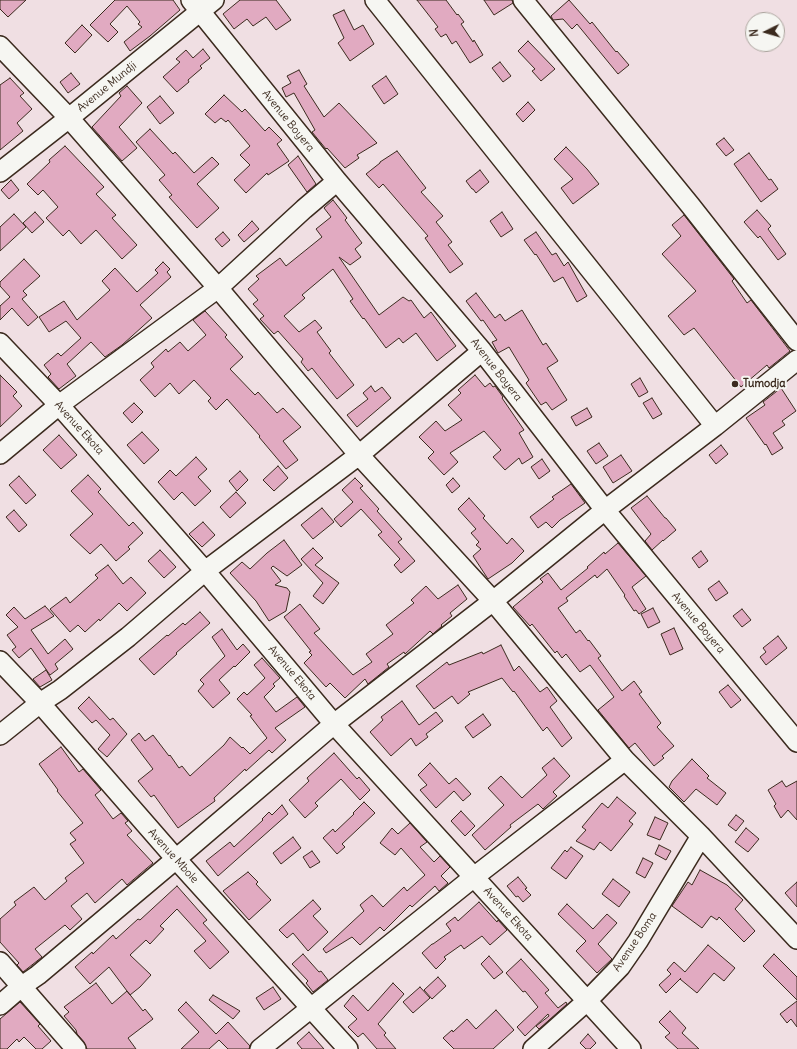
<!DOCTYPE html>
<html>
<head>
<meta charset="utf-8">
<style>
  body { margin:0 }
  #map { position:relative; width:797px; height:1049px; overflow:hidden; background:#f0dfe3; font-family:Delius,sans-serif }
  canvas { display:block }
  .north { position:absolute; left:745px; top:12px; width:40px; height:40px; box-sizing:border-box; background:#f6f6f2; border:1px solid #aba49d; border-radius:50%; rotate:265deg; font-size:11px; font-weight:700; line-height:16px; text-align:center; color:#3b2a1e }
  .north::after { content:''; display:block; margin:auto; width:14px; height:18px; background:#3b2a1e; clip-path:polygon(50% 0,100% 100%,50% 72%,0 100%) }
</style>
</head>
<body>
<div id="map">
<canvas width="797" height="1049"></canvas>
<div class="north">N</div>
</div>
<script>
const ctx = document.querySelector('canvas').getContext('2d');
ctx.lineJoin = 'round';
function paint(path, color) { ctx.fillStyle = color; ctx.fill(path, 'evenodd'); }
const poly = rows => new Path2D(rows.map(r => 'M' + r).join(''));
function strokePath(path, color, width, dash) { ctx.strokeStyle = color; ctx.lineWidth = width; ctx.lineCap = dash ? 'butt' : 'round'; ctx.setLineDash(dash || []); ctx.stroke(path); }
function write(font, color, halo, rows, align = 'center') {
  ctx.font = font + ' Delius,sans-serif'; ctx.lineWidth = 4; ctx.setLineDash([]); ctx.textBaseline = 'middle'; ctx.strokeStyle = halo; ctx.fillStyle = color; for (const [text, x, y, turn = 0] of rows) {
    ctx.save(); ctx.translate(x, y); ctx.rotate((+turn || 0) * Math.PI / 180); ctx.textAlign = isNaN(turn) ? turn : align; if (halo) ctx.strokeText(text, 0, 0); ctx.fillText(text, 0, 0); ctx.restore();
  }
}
const building = poly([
  [0,0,26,0,8,17,0,9,0,0],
  [115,0,173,0,180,10,150,36,130,51,124,42,142,27,138,24,140,22,127,6,110,24,118,32,108,42,90,25,115,0],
  [240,0,276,0,291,20,276,30,266,17,253,26,247,19,234,29,223,14,240,0],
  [417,0,446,0,457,15,458,14,464,22,461,24,473,42,474,40,483,55,470,63,456,41,452,44,446,34,441,37,435,29,438,27,417,0],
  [484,0,512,0,513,3,494,15,484,0],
  [569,0,590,24,592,22,616,52,617,51,629,65,618,74,577,24,572,29,563,19,553,20,551,16,569,0],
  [344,10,354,30,363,25,374,44,350,61,338,43,344,38,333,15,344,10],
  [82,25,92,35,75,53,65,43,82,25],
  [528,41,555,69,541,81,532,71,535,69,518,51,528,41],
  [203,49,210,58,200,66,202,68,188,80,189,82,177,92,163,77,180,62,176,59,186,50,193,58,203,49],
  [500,62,511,76,503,82,492,68,500,62],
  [299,70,307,84,304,86,324,117,339,103,377,143,357,155,359,158,345,168,327,148,326,149,312,132,315,130,294,93,286,97,282,88,291,83,287,76,299,70],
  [71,73,80,84,68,93,60,82,71,73],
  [386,76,398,94,384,104,372,86,386,76],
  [10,78,24,93,20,96,32,109,17,123,23,131,0,150,0,85,10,78],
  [127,86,142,103,119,127,137,148,122,161,92,127,121,96,119,93,127,86],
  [224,95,242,112,245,109,265,131,269,127,282,140,277,144,289,161,268,175,267,173,246,193,234,180,250,165,240,155,250,146,228,120,226,122,221,118,215,123,205,114,224,95],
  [160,96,174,113,160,124,147,107,160,96],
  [528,102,535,110,523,122,516,114,528,102],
  [150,129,173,154,175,152,194,173,212,157,219,164,197,184,219,208,197,228,169,197,172,195,159,180,165,175,136,142,150,129],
  [724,138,734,150,726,156,716,144,724,138],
  [65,146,104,187,96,194,116,215,112,218,137,245,122,259,96,230,81,244,69,230,63,236,46,218,58,207,43,190,38,195,27,184,50,162,49,160,65,146],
  [566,147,587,169,599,184,573,204,561,188,573,179,554,159,566,147],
  [397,151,426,188,421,192,443,216,436,222,452,242,448,245,463,264,450,273,425,238,428,236,383,184,379,188,366,174,380,163,380,162,397,151],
  [749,153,769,180,771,179,778,189,761,202,734,164,749,153],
  [298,156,316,184,307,192,288,165,298,156],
  [480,170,489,182,476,193,473,189,472,189,466,181,480,170],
  [11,180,19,190,9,199,1,190,11,180],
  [333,200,347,218,345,220,362,243,355,249,361,257,350,265,339,257,379,315,403,297,409,301,411,300,424,318,431,312,456,346,437,361,416,333,403,343,399,338,386,348,364,318,363,319,350,301,353,299,333,269,302,295,305,298,284,316,299,332,315,320,322,328,317,332,331,351,329,353,354,385,337,399,312,368,308,371,301,362,303,359,278,331,274,334,260,319,264,316,253,304,258,300,248,289,259,279,256,276,280,258,286,266,322,237,316,229,331,217,324,208,333,200],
  [757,210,771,226,768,229,786,254,778,260,760,236,758,238,744,222,757,210],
  [35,212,44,222,32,233,23,223,35,212],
  [502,212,513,229,501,237,490,221,502,212],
  [14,214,26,227,0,251,0,227,14,214],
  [684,215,734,279,732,281,747,303,751,300,790,351,769,368,767,365,741,387,694,328,684,335,668,316,696,291,662,254,681,236,672,225,684,215],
  [252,221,259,229,244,242,238,235,252,221],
  [223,232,230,240,222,247,215,239,223,232],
  [536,232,552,255,556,253,564,266,568,262,587,296,577,302,563,277,554,282,536,254,535,255,524,240,536,232],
  [24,259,40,276,23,291,27,295,22,299,38,317,28,326,12,308,0,320,0,306,10,297,0,286,0,282,24,259],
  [163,262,170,269,167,272,171,277,140,305,152,318,122,345,105,357,91,342,67,364,76,376,59,389,48,377,51,374,44,365,58,353,61,356,81,338,66,321,49,332,39,317,64,301,77,320,110,290,102,281,115,268,137,292,158,273,155,270,163,262],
  [476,293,495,318,500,314,505,321,522,310,543,345,546,343,558,361,547,368,567,400,552,410,546,402,541,405,526,383,529,380,509,347,498,353,492,342,497,340,483,320,481,321,466,301,476,293],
  [205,311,227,335,225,337,243,357,230,369,255,395,258,392,277,413,283,408,301,427,283,441,298,460,286,469,259,437,260,436,227,399,216,410,208,401,211,398,194,380,179,394,170,383,155,397,140,380,154,367,151,363,166,349,168,352,180,342,188,351,206,335,193,320,205,311],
  [0,375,17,392,13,396,22,406,0,427,0,375],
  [475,375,485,387,490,383,493,387,495,386,503,397,502,398,524,430,519,433,533,457,522,464,519,458,505,470,493,457,501,450,484,431,450,453,458,462,444,475,428,458,434,452,419,437,436,421,445,431,462,420,448,405,461,393,458,390,475,375],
  [640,378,648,392,639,397,631,384,640,378],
  [371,386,375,392,382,387,391,398,357,427,347,415,368,399,363,393,371,386],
  [781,388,796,411,782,421,785,425,773,433,783,448,772,455,766,444,765,445,746,418,765,405,763,402,781,388],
  [652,398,662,414,653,419,643,403,652,398],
  [134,403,143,412,132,423,123,413,134,403],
  [587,408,592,417,576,426,571,417,587,408],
  [142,432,159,450,144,464,127,445,142,432],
  [59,435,77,455,61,469,43,450,59,435],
  [599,443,608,456,596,464,587,451,599,443],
  [721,445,728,454,716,464,709,455,721,445],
  [621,455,632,471,613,483,603,467,621,455],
  [196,457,207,469,198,477,211,491,195,506,182,492,174,500,158,482,170,470,176,476,196,457],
  [542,459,550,471,539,479,531,467,542,459],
  [278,466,288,478,274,491,263,480,278,466],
  [240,471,248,480,237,491,229,481,240,471],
  [88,475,101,489,98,492,129,526,133,522,143,533,128,547,130,549,116,561,101,544,90,554,70,535,93,514,71,491,88,475],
  [19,476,36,495,26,504,9,485,19,476],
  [355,478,363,486,360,488,379,509,377,511,402,539,398,542,415,561,401,573,394,565,400,559,378,535,382,532,361,509,341,527,334,519,353,502,342,490,355,478],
  [453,478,460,486,452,493,446,485,453,478],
  [571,484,585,503,560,520,552,528,546,522,538,528,530,517,554,499,552,497,571,484],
  [236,492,246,503,230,518,220,507,236,492],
  [647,496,665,518,666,518,676,530,663,541,663,540,652,550,645,541,651,534,631,508,647,496],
  [469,498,485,516,483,518,507,544,512,538,524,551,512,563,488,579,473,556,481,549,476,545,479,542,471,533,476,529,458,509,469,498],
  [322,508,334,522,313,539,301,525,322,508],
  [14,510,27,525,19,532,6,517,14,510],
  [203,522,215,535,202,547,189,534,203,522],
  [284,540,302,565,287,576,273,566,271,568,281,581,275,585,287,588,290,592,286,611,269,621,256,601,230,573,242,562,250,569,267,553,284,540],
  [618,543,646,576,632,587,646,609,639,614,636,610,634,611,624,596,625,595,607,569,597,578,595,575,566,598,568,601,558,608,576,633,580,630,588,641,589,640,601,656,598,658,622,691,634,681,642,692,639,694,661,723,657,727,674,746,662,756,664,758,654,766,635,743,629,748,598,710,614,697,590,665,580,672,566,654,562,658,557,651,555,653,532,624,530,626,513,607,543,582,540,579,548,573,561,590,588,568,587,567,604,552,605,554,618,543],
  [313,548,323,558,315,565,339,583,323,604,313,596,323,583,301,559,313,548],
  [160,550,176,567,164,578,148,561,160,550],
  [701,551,708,561,699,568,692,558,701,551],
  [108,565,123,584,131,577,146,593,127,611,119,603,100,621,99,619,85,632,78,625,70,632,50,609,66,597,70,603,98,578,95,575,108,565],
  [719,581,728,593,716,601,708,589,719,581],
  [458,585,467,599,450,613,452,616,441,625,442,626,433,634,430,631,405,654,404,652,387,664,389,667,368,684,365,679,345,698,330,683,326,687,304,663,312,655,309,652,311,651,284,617,300,604,320,629,314,633,353,675,372,662,366,654,393,634,386,625,414,603,411,600,426,586,438,599,458,585],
  [45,606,54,616,31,630,48,654,65,639,73,649,55,664,58,669,50,675,31,648,19,658,12,650,16,647,7,635,18,627,6,615,14,607,25,619,45,606],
  [653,608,660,622,648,628,641,614,653,608],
  [742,609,751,620,742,627,733,616,742,609],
  [200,612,210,623,176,653,177,654,154,675,139,659,167,635,168,636,183,623,185,625,200,612],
  [674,628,683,649,670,655,661,634,674,628],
  [222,629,237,650,243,644,250,652,235,667,234,666,219,680,230,693,213,708,198,691,204,684,200,680,225,656,212,637,222,629],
  [778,636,787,648,766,665,760,657,766,652,763,648,778,636],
  [501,645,514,671,519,666,540,692,547,687,557,701,550,707,572,738,562,747,547,727,543,731,514,691,513,692,502,678,468,692,470,694,458,704,452,696,434,709,416,686,447,662,449,665,482,652,483,654,501,645],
  [262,658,280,678,273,684,275,686,264,697,276,712,297,697,305,707,275,728,286,740,272,753,269,750,246,771,245,769,214,798,215,801,178,828,154,795,151,797,138,781,153,769,131,740,139,733,145,741,153,735,169,756,170,755,179,768,182,766,190,776,224,745,230,737,242,748,243,747,250,754,267,738,250,716,252,715,237,699,244,692,247,695,265,678,254,665,262,658],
  [46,670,52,680,40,687,33,679,46,670],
  [728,685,741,700,731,708,719,692,728,685],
  [89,697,110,720,113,718,127,734,107,757,98,749,110,735,96,720,92,723,78,708,89,697],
  [402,701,419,725,436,712,443,721,426,734,428,737,416,746,411,738,391,756,370,732,383,720,381,717,402,701],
  [483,714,491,725,473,738,465,727,483,714],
  [61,747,79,772,83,769,101,790,95,795,113,819,121,813,128,821,125,823,132,831,127,835,153,863,127,885,122,879,95,903,87,893,71,906,82,919,70,930,65,925,35,949,42,957,23,972,17,965,19,963,0,942,0,919,16,905,14,902,34,887,45,900,67,881,65,878,84,863,70,844,76,840,70,833,83,823,57,791,58,790,39,764,61,747],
  [334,753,357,779,359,777,370,790,360,800,341,779,315,803,318,806,305,818,289,800,309,781,307,778,334,753],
  [554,758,570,776,553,792,557,796,543,809,538,804,510,825,511,827,485,850,472,835,504,805,488,788,501,776,522,798,547,775,542,768,554,758],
  [692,759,709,776,707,778,726,793,717,805,696,789,684,802,669,787,672,781,692,759],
  [430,763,449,784,456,778,471,794,463,801,454,791,436,808,420,790,427,785,418,775,430,763],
  [782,781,786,787,797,781,797,820,788,810,781,818,774,806,776,804,768,790,782,781],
  [617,797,636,813,629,821,633,824,611,851,600,842,594,850,576,841,586,830,582,827,602,803,608,808,617,797],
  [364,802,375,813,342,844,345,847,337,854,323,838,333,829,335,832,354,814,353,813,364,802],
  [282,805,288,814,218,876,206,861,230,842,234,847,263,820,262,819,269,812,272,815,282,805],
  [461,811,475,826,465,836,451,821,461,811],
  [736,815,744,821,736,831,728,825,736,815],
  [655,817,668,823,660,840,647,835,655,817],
  [410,823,427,842,420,847,434,862,440,856,450,867,441,876,448,883,439,891,435,886,412,907,410,905,384,931,380,927,360,945,352,937,326,953,323,949,364,911,360,905,372,895,383,907,404,887,407,891,425,875,401,848,395,855,380,843,392,828,398,834,410,823],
  [746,828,759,839,748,852,735,842,746,828],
  [293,837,301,848,281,864,273,853,293,837],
  [659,845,671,851,666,860,655,854,659,845],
  [571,847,583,856,566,879,551,868,565,850,567,852,571,847],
  [312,851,320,862,310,868,303,857,312,851],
  [643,858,653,863,645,878,636,873,643,858],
  [700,870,727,885,743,900,735,909,755,931,744,942,719,917,717,920,711,916,702,928,672,906,688,882,692,885,700,870],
  [248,872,258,882,256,884,271,900,249,920,223,891,248,872],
  [518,877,527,888,525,889,531,895,523,902,518,896,516,897,507,886,518,877],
  [613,879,630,892,619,907,602,894,613,879],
  [797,882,797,907,785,893,797,882],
  [177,886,207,920,203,923,229,952,210,969,194,951,206,941,177,909,160,926,164,929,150,944,146,940,130,955,151,975,140,987,130,995,109,967,90,984,75,967,92,952,93,954,113,935,116,939,138,919,140,920,177,886],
  [313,900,321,909,313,916,328,932,308,951,293,933,287,938,279,930,313,900],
  [479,902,497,922,498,920,507,930,490,945,482,936,464,949,461,945,444,957,446,959,436,969,422,953,432,944,433,944,451,931,446,924,455,917,458,921,479,902],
  [567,904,593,929,607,914,617,923,598,944,612,959,597,973,576,951,586,941,558,914,567,904],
  [708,945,735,968,724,981,714,973,697,993,680,979,681,978,666,993,659,985,671,974,667,970,674,962,685,972,708,945],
  [303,954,319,972,321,971,328,980,313,992,306,983,308,981,292,964,303,954],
  [774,954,797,977,797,1000,763,966,774,954],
  [489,956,503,972,494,979,481,964,489,956],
  [521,959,549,990,545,993,558,1008,566,1002,567,1004,539,1029,536,1026,549,1016,548,1014,525,1036,517,1027,538,1007,525,991,523,992,506,973,521,959],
  [438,977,446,986,432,999,424,990,438,977],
  [96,983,112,1004,127,991,143,1011,145,1009,153,1019,128,1038,136,1049,87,1049,84,1042,77,1034,76,1030,64,1016,69,1012,64,1007,96,983],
  [393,983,404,994,378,1024,386,1033,384,1035,396,1049,377,1049,363,1033,358,1037,348,1027,357,1019,344,1006,353,995,368,1011,393,983],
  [273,987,281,999,264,1010,256,998,273,987],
  [420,987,430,998,413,1013,403,1002,420,987],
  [213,995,240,1011,233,1019,209,1000,213,995],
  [797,1001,797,1027,791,1019,787,1023,780,1014,797,1001],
  [20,1002,40,1024,38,1026,51,1041,42,1049,36,1049,24,1037,19,1042,17,1039,7,1049,0,1049,0,1019,20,1002],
  [186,1002,216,1034,228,1022,250,1046,249,1049,228,1049,219,1040,209,1049,181,1049,199,1032,178,1010,186,1002],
  [496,1010,514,1030,493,1049,454,1049,443,1038,452,1030,453,1032,467,1019,476,1029,496,1010],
  [670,1011,686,1028,682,1033,699,1049,678,1049,665,1037,670,1033,659,1022,670,1011],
  [309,1032,324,1049,302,1049,297,1043,309,1032],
  [588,1034,596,1043,590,1049,586,1049,580,1043,588,1034]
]);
const minor = poly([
  [191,0,337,181,482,351,605,510,797,742],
  [375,0,715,426],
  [523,0,690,205,797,341],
  [0,46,69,118,218,288,359,455,493,601,625,760,701,836,797,939],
  [0,172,69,118,214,0],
  [0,343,59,405,205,571,334,724,631,1049],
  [0,454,59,405,218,288,304,209,337,181],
  [0,661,40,703,176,859,348,1049],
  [0,735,40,703,60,690,128,637,205,571,359,455,482,351],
  [0,962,76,1049],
  [0,1005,22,986,38,975,176,859,334,724,493,601,605,510,715,426,797,360],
  [260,1049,474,877,625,760],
  [533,1049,587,1001,620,967,638,941,701,836]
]);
const markers = [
  [735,384,4,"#3b2a1e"]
];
const streetNames = [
  ["Avenue Mundji",107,87,-39],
  ["Avenue Boyera",288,121,51],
  ["Avenue Boyera",496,370,52],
  ["Avenue Ekota",79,428,48],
  ["Avenue Boyera",698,623,50],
  ["Avenue Ekota",292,673,50],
  ["Avenue Mbole",173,856,48],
  ["Avenue Ekota",508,914,48],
  ["Avenue Boma",635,942,-56]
];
const poiNames = [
  ["Tumodja",743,384]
];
paint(building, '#e1aac1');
strokePath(building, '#3b2a1e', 1);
strokePath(minor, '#3b2a1e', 22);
strokePath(minor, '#f6f6f2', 19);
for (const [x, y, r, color] of markers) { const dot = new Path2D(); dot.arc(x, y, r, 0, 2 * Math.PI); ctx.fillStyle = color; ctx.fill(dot); strokePath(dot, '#f6f6f2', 1.5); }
write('11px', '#3b2a1e', '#f6f6f2', streetNames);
write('bold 11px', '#3b2a1e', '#f6f6f2', poiNames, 'left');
</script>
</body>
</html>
